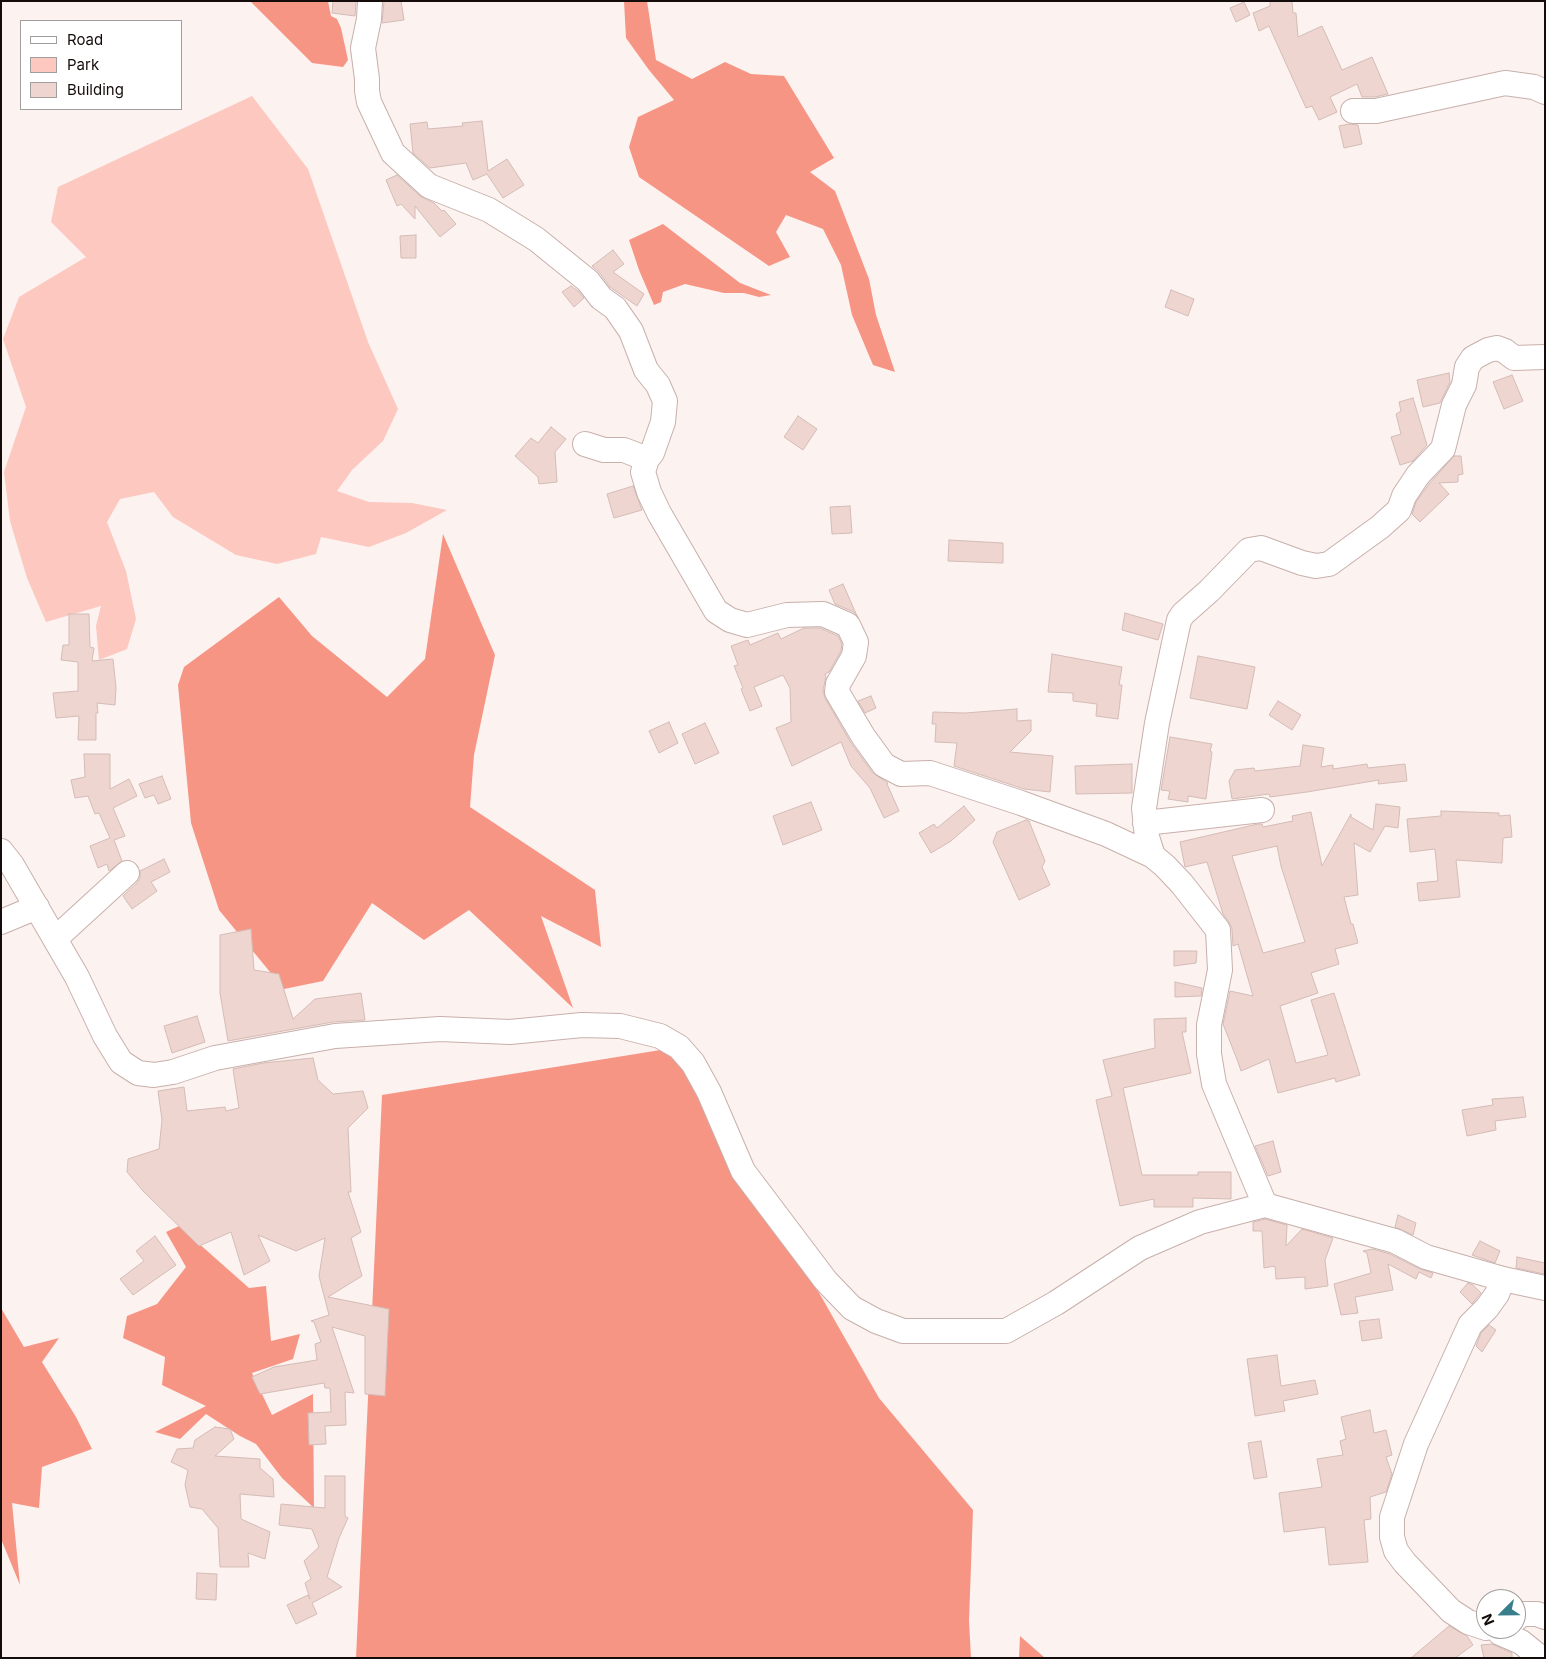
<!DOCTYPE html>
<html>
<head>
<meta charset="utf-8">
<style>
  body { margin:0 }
  #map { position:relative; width:1546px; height:1659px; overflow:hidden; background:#fcf2f0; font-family:Inter,sans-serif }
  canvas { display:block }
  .frame { position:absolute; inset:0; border:2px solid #140c0a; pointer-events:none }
  .legend { position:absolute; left:20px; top:20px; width:162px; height:90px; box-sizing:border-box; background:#fff; border:1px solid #a19e9d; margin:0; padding:6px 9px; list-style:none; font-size:15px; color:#140c0a }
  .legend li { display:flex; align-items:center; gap:10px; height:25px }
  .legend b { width:25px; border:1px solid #a19e9d }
  .north { position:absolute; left:1476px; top:1589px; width:50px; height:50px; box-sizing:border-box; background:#fff; border:1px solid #a19e9d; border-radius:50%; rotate:247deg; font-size:14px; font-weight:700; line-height:20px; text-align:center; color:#140c0a }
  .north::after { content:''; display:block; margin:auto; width:18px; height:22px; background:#397f8b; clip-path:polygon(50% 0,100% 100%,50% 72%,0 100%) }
</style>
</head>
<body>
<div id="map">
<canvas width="1546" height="1659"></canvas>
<div class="frame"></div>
<ul class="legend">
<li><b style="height:6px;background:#fff"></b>Road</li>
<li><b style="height:14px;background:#fcc8bf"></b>Park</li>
<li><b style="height:14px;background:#eed5d0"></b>Building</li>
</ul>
<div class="north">N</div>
</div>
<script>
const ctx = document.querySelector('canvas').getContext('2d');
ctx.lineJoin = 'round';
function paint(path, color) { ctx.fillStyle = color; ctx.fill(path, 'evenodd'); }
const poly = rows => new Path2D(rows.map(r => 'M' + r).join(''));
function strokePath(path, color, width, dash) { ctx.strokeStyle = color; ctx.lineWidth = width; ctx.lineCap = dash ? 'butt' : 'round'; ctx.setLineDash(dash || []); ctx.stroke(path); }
const green = poly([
  [252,96,308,169,368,342,398,409,383,441,352,470,337,491,369,502,412,503,447,510,406,533,369,547,321,537,316,554,277,564,236,555,173,517,154,492,120,499,107,522,126,571,136,619,127,649,99,660,96,626,101,606,46,622,27,578,10,521,4,472,26,407,3,339,19,297,86,257,51,222,58,187]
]);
const forest = poly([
  [250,1,328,1,331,16,337,19,341,28,348,60,343,67,312,63],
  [624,1,647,1,656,60,692,79,725,62,751,74,784,76,834,158,810,172,835,191,869,279,876,315,895,372,873,365,852,315,841,265,823,229,786,215,776,232,790,257,769,266,639,177,629,147,638,117,674,100,649,70,626,38],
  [663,224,740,283,771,295,759,297,744,293,724,293,685,284,663,292,661,302,654,305,639,270,629,240],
  [443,534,495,655,474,755,470,807,595,890,601,947,541,916,573,1008,469,910,424,940,372,903,323,981,284,989,219,910,191,823,178,685,184,667,279,597,312,636,387,697,425,659],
  [679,1047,879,1398,973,1510,969,1621,971,1658,356,1658,382,1095],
  [179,1226,249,1288,266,1286,271,1341,300,1334,293,1359,252,1373,272,1415,313,1394,314,1508,282,1478,256,1444,240,1436,206,1414,180,1439,155,1432,206,1406,162,1385,165,1357,123,1338,127,1316,157,1304,186,1267,166,1232],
  [1,1308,24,1347,59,1338,42,1362,76,1417,92,1449,42,1467,39,1508,12,1503,20,1585,1,1539],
  [1020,1636,1045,1658,1019,1658]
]);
const building = poly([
  [333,1,356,1,355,16,332,13,333,1],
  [384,1,401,1,404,20,382,23,384,1],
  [1270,1,1292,1,1293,13,1296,13,1298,37,1322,26,1342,70,1372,57,1388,94,1375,97,1362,97,1357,84,1330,97,1337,112,1319,120,1312,106,1306,108,1269,26,1259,31,1253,13,1270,6,1270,1],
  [1244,2,1250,15,1236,22,1230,8,1244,2],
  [482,121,488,171,507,159,524,185,503,198,487,174,473,180,466,163,430,168,413,153,410,124,427,122,428,129,463,126,462,123,482,121],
  [1349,124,1358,125,1362,144,1344,148,1339,126,1349,124],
  [397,175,420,196,434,203,442,211,444,210,456,224,440,237,415,206,415,219,401,204,397,206,386,180,397,175],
  [416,235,416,258,401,258,400,236,416,235],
  [613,250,624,264,613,272,644,294,637,306,610,287,599,272,592,266,613,250],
  [571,286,578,291,584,298,574,307,562,292,571,286],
  [1171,290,1194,299,1188,316,1165,307,1171,290],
  [1449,373,1450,382,1440,403,1423,407,1417,380,1449,373],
  [1512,375,1523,401,1504,409,1493,382,1512,375],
  [1413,398,1427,445,1413,461,1400,465,1391,437,1401,434,1396,414,1401,411,1399,402,1413,398],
  [798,416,817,429,803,450,784,437,798,416],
  [551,427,566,439,555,452,557,482,539,484,538,477,515,456,531,438,538,443,551,427],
  [1454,456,1461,456,1463,474,1458,475,1458,482,1439,483,1449,494,1420,522,1412,514,1416,502,1429,484,1454,456],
  [633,486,642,510,614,518,607,494,633,486],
  [850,506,852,533,832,534,830,507,850,506],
  [949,540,1003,543,1003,563,948,561,949,540],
  [843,584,857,616,854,612,835,604,829,590,843,584],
  [1125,613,1163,624,1158,640,1122,630,1125,613],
  [69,614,89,614,90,647,94,648,92,661,113,659,116,688,115,705,97,703,98,713,96,713,96,740,78,740,79,716,56,718,53,693,78,691,78,662,61,660,63,645,69,645,69,614],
  [804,628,820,628,838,636,842,644,841,651,829,672,825,674,826,677,823,690,825,698,851,743,873,773,888,783,887,784,899,811,884,818,870,788,851,766,841,742,792,766,776,728,791,722,790,688,783,675,754,687,762,706,750,711,741,689,743,688,734,666,738,665,731,646,748,640,750,645,778,633,781,639,804,628],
  [1052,654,1122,667,1119,685,1122,685,1118,719,1096,716,1097,704,1073,701,1073,693,1048,692,1052,654],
  [1198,656,1255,667,1247,709,1190,698,1198,656],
  [871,696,876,708,865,713,858,701,871,696],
  [1278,701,1301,715,1292,730,1269,715,1278,701],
  [1017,709,1017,721,1031,720,1031,731,1010,752,1053,756,1050,792,1024,789,954,766,957,743,935,742,936,724,932,724,933,712,965,713,1017,709],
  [669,722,678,743,659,753,649,731,669,722],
  [705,723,719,753,695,764,682,734,705,723],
  [1170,737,1212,744,1210,751,1212,752,1206,799,1188,796,1188,802,1168,799,1170,791,1161,790,1170,737],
  [1303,745,1324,748,1321,767,1333,765,1333,769,1367,764,1368,768,1405,764,1407,781,1378,784,1379,780,1307,792,1270,797,1269,794,1232,799,1229,781,1235,770,1254,768,1255,771,1300,766,1303,745],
  [84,754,110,754,110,789,129,779,137,796,113,808,125,836,114,840,122,861,109,871,107,864,98,868,90,846,110,838,99,813,95,814,88,796,75,798,71,780,85,777,84,754],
  [1132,764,1132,793,1076,794,1075,766,1132,764],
  [162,776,171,799,158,804,154,795,145,798,139,784,162,776],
  [811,802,822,830,783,845,773,816,811,802],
  [1376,804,1400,807,1398,828,1385,826,1370,852,1354,843,1358,895,1344,897,1351,924,1353,924,1358,943,1335,949,1339,964,1311,973,1318,993,1280,1006,1296,1063,1328,1055,1311,1000,1334,993,1360,1075,1336,1082,1335,1078,1278,1093,1269,1059,1241,1071,1238,1062,1223,1024,1230,991,1253,996,1238,944,1233,946,1232,929,1229,922,1223,914,1207,862,1185,867,1180,842,1258,824,1262,824,1263,827,1293,821,1292,816,1311,812,1322,866,1351,814,1351,817,1373,830,1376,804],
  [1277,846,1281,866,1305,942,1263,953,1232,856,1277,846],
  [964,806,975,820,951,841,931,853,919,833,934,824,937,828,964,806],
  [1441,811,1499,813,1499,816,1510,815,1512,837,1503,838,1502,863,1456,860,1460,897,1419,901,1417,883,1438,881,1435,849,1410,852,1407,819,1441,816,1441,811],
  [1026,820,1029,821,1045,861,1042,867,1050,885,1019,900,993,842,997,832,1026,820],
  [164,859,170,872,151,882,157,891,132,909,123,896,137,883,140,878,140,871,164,859],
  [251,929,254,970,279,974,293,1019,315,999,361,993,365,1020,333,1022,228,1041,220,993,220,935,251,929],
  [1174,951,1197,951,1196,963,1174,966,1174,951],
  [1175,982,1202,988,1201,996,1175,997,1175,982],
  [197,1016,205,1042,172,1053,164,1026,197,1016],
  [1186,1018,1186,1032,1182,1032,1191,1073,1123,1088,1142,1175,1198,1175,1198,1172,1231,1172,1231,1199,1193,1198,1193,1207,1154,1207,1154,1199,1120,1206,1096,1100,1112,1096,1103,1060,1155,1048,1154,1019,1186,1018],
  [313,1058,318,1080,333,1094,363,1091,368,1108,348,1128,351,1192,348,1192,361,1232,351,1238,362,1276,328,1297,389,1309,385,1396,365,1394,365,1336,332,1327,354,1393,345,1392,346,1425,325,1426,326,1444,309,1445,308,1413,331,1412,330,1388,325,1388,324,1383,260,1394,252,1377,274,1367,317,1360,315,1344,321,1342,314,1322,311,1321,329,1315,319,1276,325,1238,296,1251,258,1235,270,1261,244,1275,231,1232,199,1246,143,1191,127,1172,128,1159,159,1149,162,1120,158,1091,184,1087,187,1111,225,1107,226,1111,239,1108,233,1069,263,1063,313,1058],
  [1523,1097,1526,1117,1495,1121,1496,1130,1467,1136,1462,1110,1493,1105,1492,1099,1523,1097],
  [1273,1141,1281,1172,1268,1176,1255,1146,1273,1141],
  [1398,1215,1416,1223,1413,1235,1395,1227,1398,1215],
  [1265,1219,1287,1225,1286,1246,1302,1229,1333,1238,1325,1260,1328,1286,1305,1289,1305,1277,1276,1279,1275,1266,1264,1268,1262,1231,1253,1231,1253,1222,1265,1219],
  [155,1236,176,1265,133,1295,120,1279,144,1261,136,1251,155,1236],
  [1480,1241,1500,1251,1495,1263,1472,1255,1480,1241],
  [1373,1249,1390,1254,1420,1269,1433,1273,1431,1278,1419,1272,1416,1279,1388,1264,1393,1290,1355,1297,1358,1313,1341,1315,1334,1284,1371,1273,1367,1253,1363,1251,1373,1249],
  [1517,1257,1545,1263,1544,1274,1516,1268,1517,1257],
  [1468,1283,1473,1285,1481,1293,1472,1304,1460,1292,1468,1283],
  [1379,1319,1382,1338,1362,1341,1359,1321,1379,1319],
  [1489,1325,1496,1330,1482,1352,1476,1346,1481,1333,1489,1325],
  [1277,1355,1281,1386,1315,1380,1318,1394,1283,1401,1285,1411,1255,1416,1247,1359,1277,1355],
  [1370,1410,1374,1433,1386,1430,1392,1455,1386,1457,1392,1474,1386,1492,1370,1497,1371,1519,1364,1520,1368,1562,1329,1565,1325,1527,1284,1532,1279,1493,1322,1487,1317,1459,1343,1455,1340,1441,1346,1439,1341,1417,1370,1410],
  [215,1427,230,1429,234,1439,215,1456,260,1459,260,1468,273,1479,274,1497,240,1494,241,1519,270,1532,265,1559,248,1553,249,1567,220,1567,218,1528,202,1509,190,1507,185,1485,188,1470,171,1462,177,1449,193,1448,195,1440,215,1427],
  [1261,1441,1267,1477,1254,1479,1248,1443,1261,1441],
  [325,1476,345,1476,345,1516,348,1518,339,1538,327,1577,342,1587,312,1603,317,1614,296,1624,287,1605,308,1595,310,1599,305,1583,311,1579,304,1561,319,1547,312,1529,279,1525,281,1504,325,1508,325,1476],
  [197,1573,217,1574,216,1600,196,1599,197,1573],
  [1449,1626,1467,1636,1473,1645,1455,1658,1411,1658,1449,1626],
  [1492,1644,1512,1653,1512,1658,1484,1658,1481,1645,1492,1644]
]);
const minor = poly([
  [370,1,369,19,363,48,367,79,367,91,369,102,393,153,429,186,489,210,536,239,588,281,601,298,615,308,631,331,646,370,658,385,665,401,663,422,652,453,647,459,643,472,649,492,659,513,716,611,730,620,747,625,787,615,823,614,848,625,856,642,854,656,838,684,837,692,863,736,884,765,901,774,930,773,1021,803,1106,834,1153,856,1165,866,1182,884,1218,930,1220,970,1209,1025,1209,1054,1214,1084,1265,1205],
  [1353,111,1376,111,1505,83,1534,87,1545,92],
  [585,444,604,450,624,450,647,459],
  [1145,823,1262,810],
  [1,851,12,865,77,977,105,1036,121,1062,138,1073,154,1075,173,1072,215,1058,335,1036,440,1029,510,1032,582,1025,620,1026,660,1036,679,1047,693,1063,709,1092,743,1171,826,1281,852,1308,876,1321,903,1331,1006,1331,1056,1303,1140,1248,1200,1222,1265,1205,1395,1241,1426,1257,1503,1279,1545,1288],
  [1153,856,1147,837,1144,808,1157,723,1179,620,1183,614,1209,591,1249,550,1261,548,1302,563,1316,566,1329,564,1380,527,1399,510,1404,496,1418,475,1443,449,1454,405,1464,385,1467,367,1473,358,1488,350,1497,348,1505,351,1514,358,1545,357],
  [1,922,37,907],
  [55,939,127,873],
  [1516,1619,1521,1614,1537,1614,1545,1617],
  [1486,1628,1468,1622,1451,1611,1405,1563,1396,1551,1392,1537,1392,1517,1416,1444,1470,1325,1487,1308,1497,1294,1503,1279],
  [1500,1633,1521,1642,1541,1658]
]);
paint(green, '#fcc8bf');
paint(forest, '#f79585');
paint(building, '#eed5d0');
strokePath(building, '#d4bbb6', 1);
strokePath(minor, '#c8b0ab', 26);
strokePath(minor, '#fff', 24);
</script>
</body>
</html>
